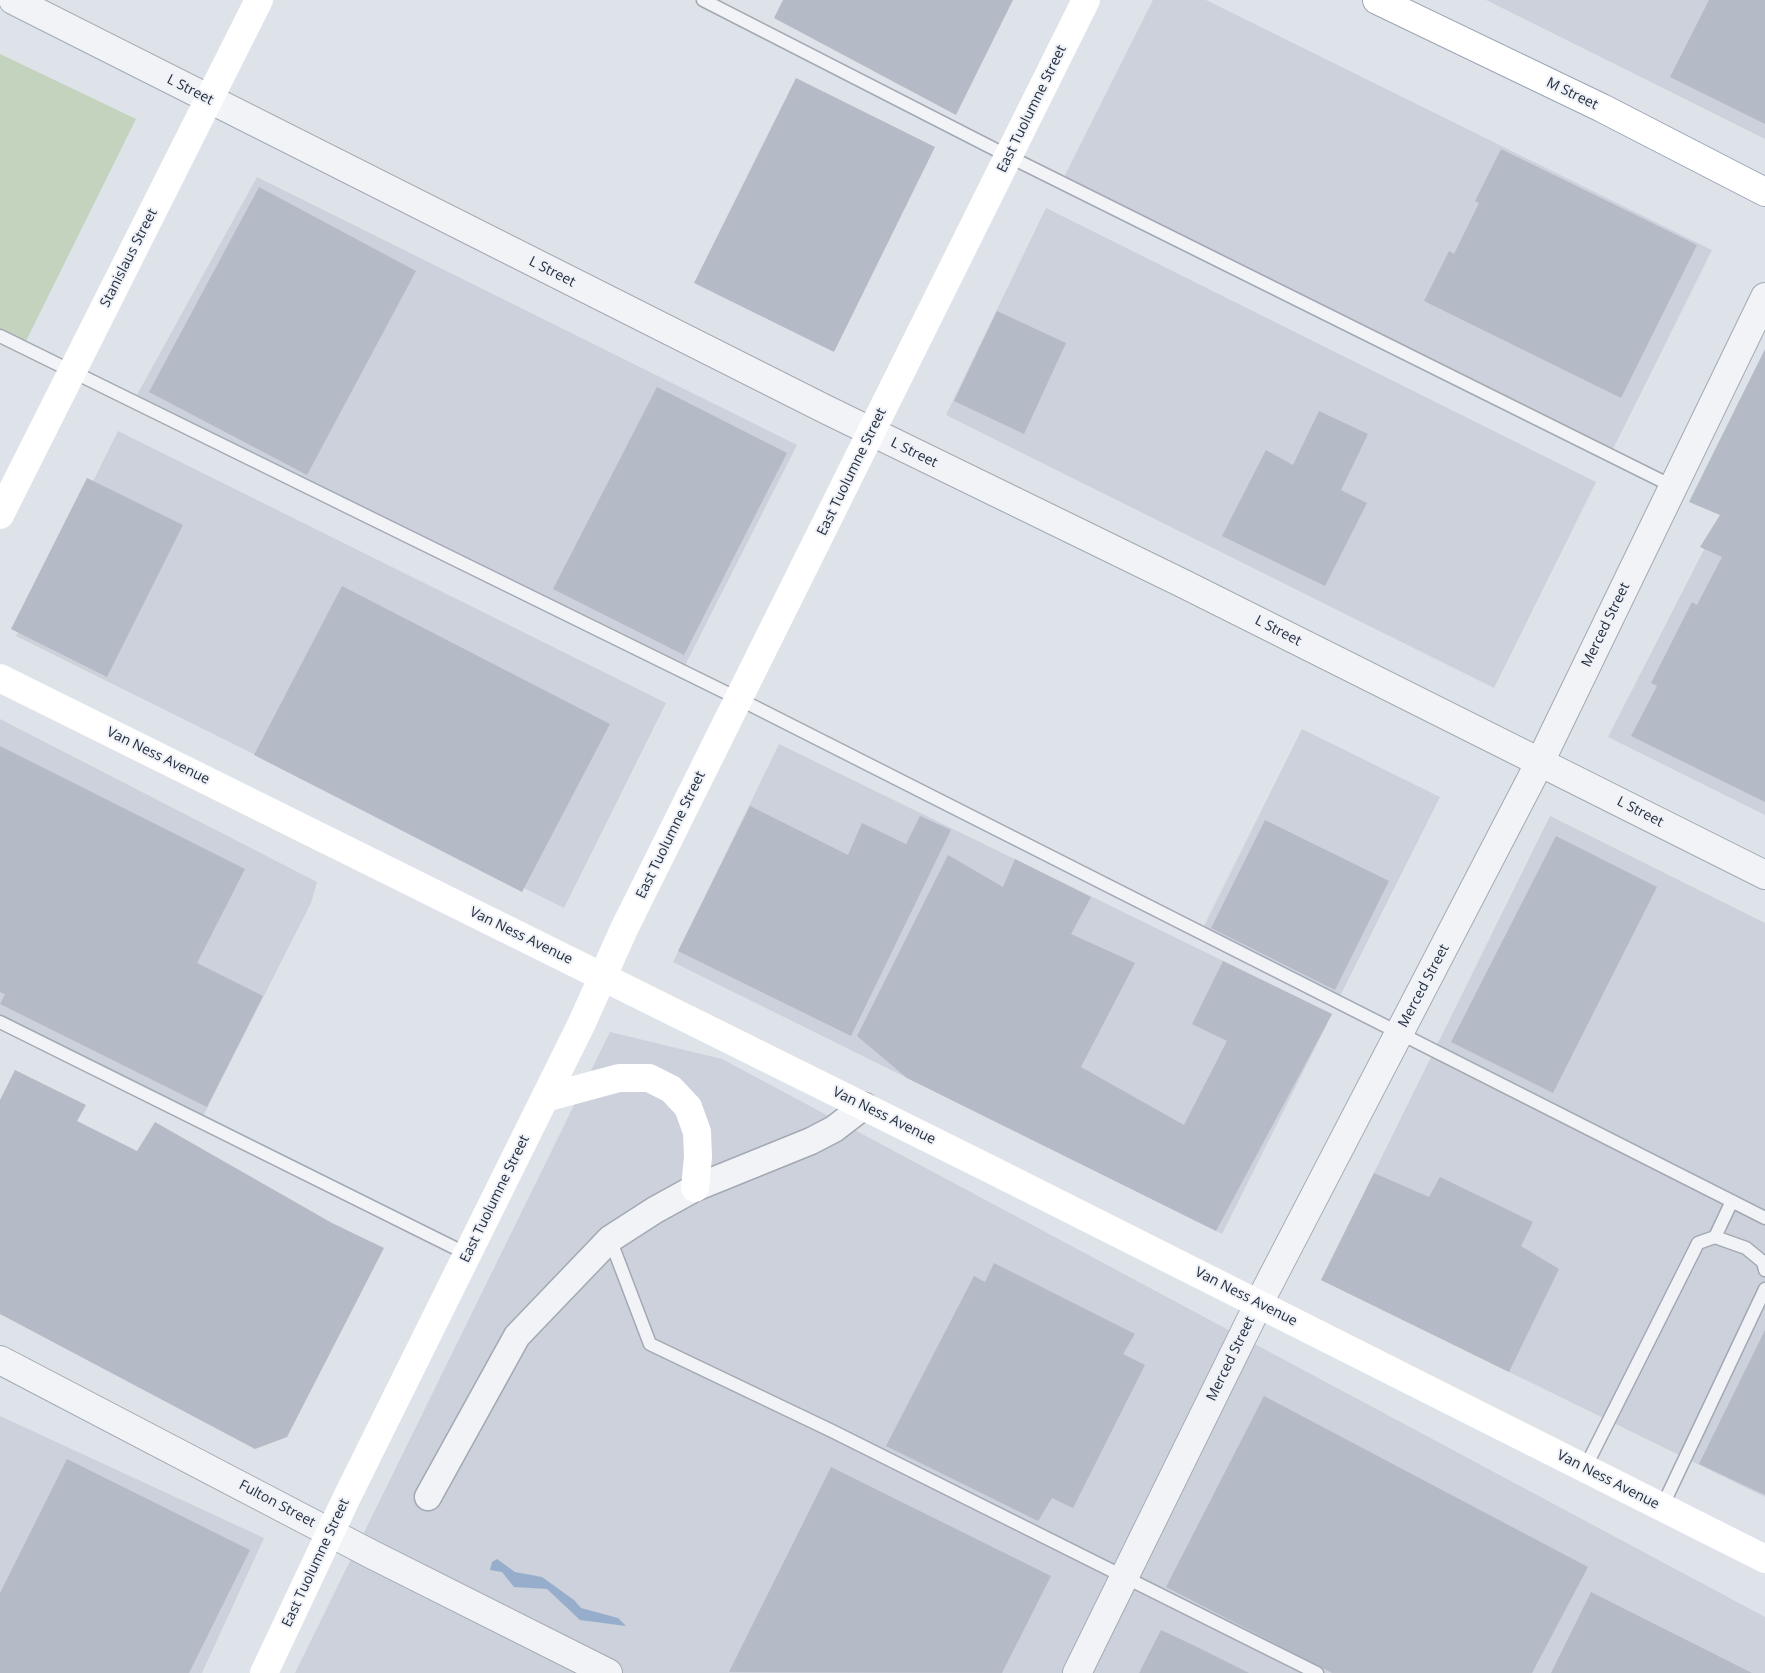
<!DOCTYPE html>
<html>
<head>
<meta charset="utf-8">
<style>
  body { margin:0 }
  canvas { display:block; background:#dee2e9 }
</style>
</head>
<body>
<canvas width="1765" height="1673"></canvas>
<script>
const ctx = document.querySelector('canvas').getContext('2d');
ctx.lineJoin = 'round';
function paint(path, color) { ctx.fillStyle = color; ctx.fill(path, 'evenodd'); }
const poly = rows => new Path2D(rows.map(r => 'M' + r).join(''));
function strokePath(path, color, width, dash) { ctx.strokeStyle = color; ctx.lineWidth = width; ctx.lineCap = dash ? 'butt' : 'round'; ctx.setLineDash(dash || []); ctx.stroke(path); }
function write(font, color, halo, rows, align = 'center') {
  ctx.font = font + ' "Open Sans",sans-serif'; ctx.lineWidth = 4; ctx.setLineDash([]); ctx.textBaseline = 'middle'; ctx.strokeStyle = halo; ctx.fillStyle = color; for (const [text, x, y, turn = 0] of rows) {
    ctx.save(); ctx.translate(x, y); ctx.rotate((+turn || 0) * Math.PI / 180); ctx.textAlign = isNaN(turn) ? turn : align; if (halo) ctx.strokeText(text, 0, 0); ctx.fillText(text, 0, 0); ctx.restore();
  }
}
const built = poly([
  [1153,0,1206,0,1712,250,1610,455,1061,183],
  [1486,0,1765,0,1765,139,1669,91],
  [257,177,797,445,680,675,132,404],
  [1046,208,1596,482,1494,688,946,415],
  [1765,413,1765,815,1608,737,1712,534],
  [118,431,666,703,564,908,16,636],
  [0,719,317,882,311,903,201,1120,0,1019],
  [1302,729,1440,797,1337,1002,1200,934],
  [779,744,1332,1014,1222,1234,673,962],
  [1550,816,1765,923,1765,1497,1321,1280],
  [610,1032,722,1059,1765,1617,1765,1673,295,1673],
  [0,1416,264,1538,202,1673,0,1673]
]);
const green = poly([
  [0,54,136,119,22,349,0,338]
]);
const water = poly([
  [497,1559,515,1572,542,1577,574,1600,581,1608,618,1618,626,1626,580,1620,547,1589,514,1587,502,1572,490,1570,492,1562]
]);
const building = poly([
  [783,0,1013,0,956,115,774,18],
  [1709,0,1765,0,1765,124,1670,77],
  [796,78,935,147,834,352,694,283],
  [1501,149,1697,245,1621,398,1424,301,1449,251,1454,254,1479,203,1475,201],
  [259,187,416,271,307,475,149,392],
  [997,311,1066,343,1024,434,954,401],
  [1765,349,1765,802,1631,736,1657,686,1651,683,1692,602,1697,605,1722,557,1700,547,1720,515,1689,502],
  [657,387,787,453,684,655,553,589],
  [1319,411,1368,434,1341,490,1367,503,1325,586,1222,536,1266,450,1293,465],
  [87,478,183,525,107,677,11,629],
  [342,586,610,724,522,892,254,755],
  [0,746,245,869,197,963,263,996,207,1107,0,1004,5,994,0,992],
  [750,806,848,855,862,823,906,844,920,816,951,830,851,1036,678,951],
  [1265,820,1389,881,1335,990,1211,928],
  [1556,836,1657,887,1553,1093,1451,1042],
  [948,855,1003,887,1015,859,1091,897,1071,934,1135,963,1081,1067,1184,1125,1227,1041,1192,1024,1223,961,1332,1014,1216,1231,907,1078,857,1036],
  [15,1070,86,1105,77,1121,137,1151,155,1122,332,1223,384,1248,287,1437,255,1449,0,1314,0,1100],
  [1374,1173,1429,1197,1440,1177,1533,1222,1521,1246,1559,1269,1509,1372,1321,1280],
  [994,1263,1135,1334,1123,1354,1145,1365,1073,1508,1052,1498,1038,1521,886,1446,974,1276,985,1282],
  [1765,1330,1765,1495,1699,1464],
  [1264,1396,1588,1567,1532,1673,1332,1673,1166,1587],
  [67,1459,250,1550,189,1673,0,1673,0,1593],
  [831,1467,1051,1576,1002,1673,729,1672],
  [1591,1592,1752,1673,1551,1673],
  [1161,1630,1195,1646,1249,1673,1139,1673]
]);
const service = poly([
  [703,0,1008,156,1672,486],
  [0,336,739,699,1765,1218],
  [0,1022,467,1254],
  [1715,1237,1732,1201],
  [610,1239,650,1344,832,1431,1317,1673],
  [1585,1468,1698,1243,1715,1237,1746,1248,1763,1262,1765,1270],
  [1662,1507,1765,1289]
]);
const minor = poly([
  [428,1497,517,1336,610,1239,655,1210,695,1188,811,1141,834,1129,864,1106]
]);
const tertiary = poly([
  [13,0,825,409,1184,584,1765,875],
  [0,1360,371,1554,608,1673],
  [1077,1673,1259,1303,1540,762,1765,297]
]);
const secondary = poly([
  [0,515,259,0],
  [0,678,992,1170,1765,1559],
  [545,1098,619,1078,649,1078,671,1089,688,1107,697,1132,698,1157,695,1188],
  [264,1673,347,1497,581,1025,624,929,1086,0]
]);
const primary = poly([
  [1377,0,1602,108,1765,192]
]);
const streetNames = [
  ["L Street",190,90,27],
  ["M Street",1572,94,26],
  ["East Tuolumne Street",1032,109,-64],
  ["Stanislaus Street",129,258,-63],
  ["L Street",552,272,27],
  ["L Street",914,453,26],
  ["East Tuolumne Street",852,472,-64],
  ["Merced Street",1606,625,-64],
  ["L Street",1278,631,27],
  ["Van Ness Avenue",158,756,26],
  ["L Street",1640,812,27],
  ["East Tuolumne Street",671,835,-64],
  ["Van Ness Avenue",521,936,26],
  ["Merced Street",1424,986,-62],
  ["Van Ness Avenue",884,1116,26],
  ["East Tuolumne Street",495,1199,-64],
  ["Van Ness Avenue",1246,1297,27],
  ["Merced Street",1231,1359,-64],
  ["Van Ness Avenue",1608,1480,27],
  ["Fulton Street",277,1504,28],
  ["East Tuolumne Street",316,1563,-65]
];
paint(built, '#ccd1db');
paint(green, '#c3d3be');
paint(water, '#96aecc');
paint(building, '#b5bbc6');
strokePath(service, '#a3a9b3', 15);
strokePath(minor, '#a3a9b3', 29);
strokePath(tertiary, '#a3a9b3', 30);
strokePath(primary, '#9ca5b5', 30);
strokePath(service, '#f1f3f7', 12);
strokePath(minor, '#f1f3f7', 26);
strokePath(tertiary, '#f1f3f7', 28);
strokePath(secondary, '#fff', 28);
strokePath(primary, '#fff', 28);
write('14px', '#262f41', '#eef1f6', streetNames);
</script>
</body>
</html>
